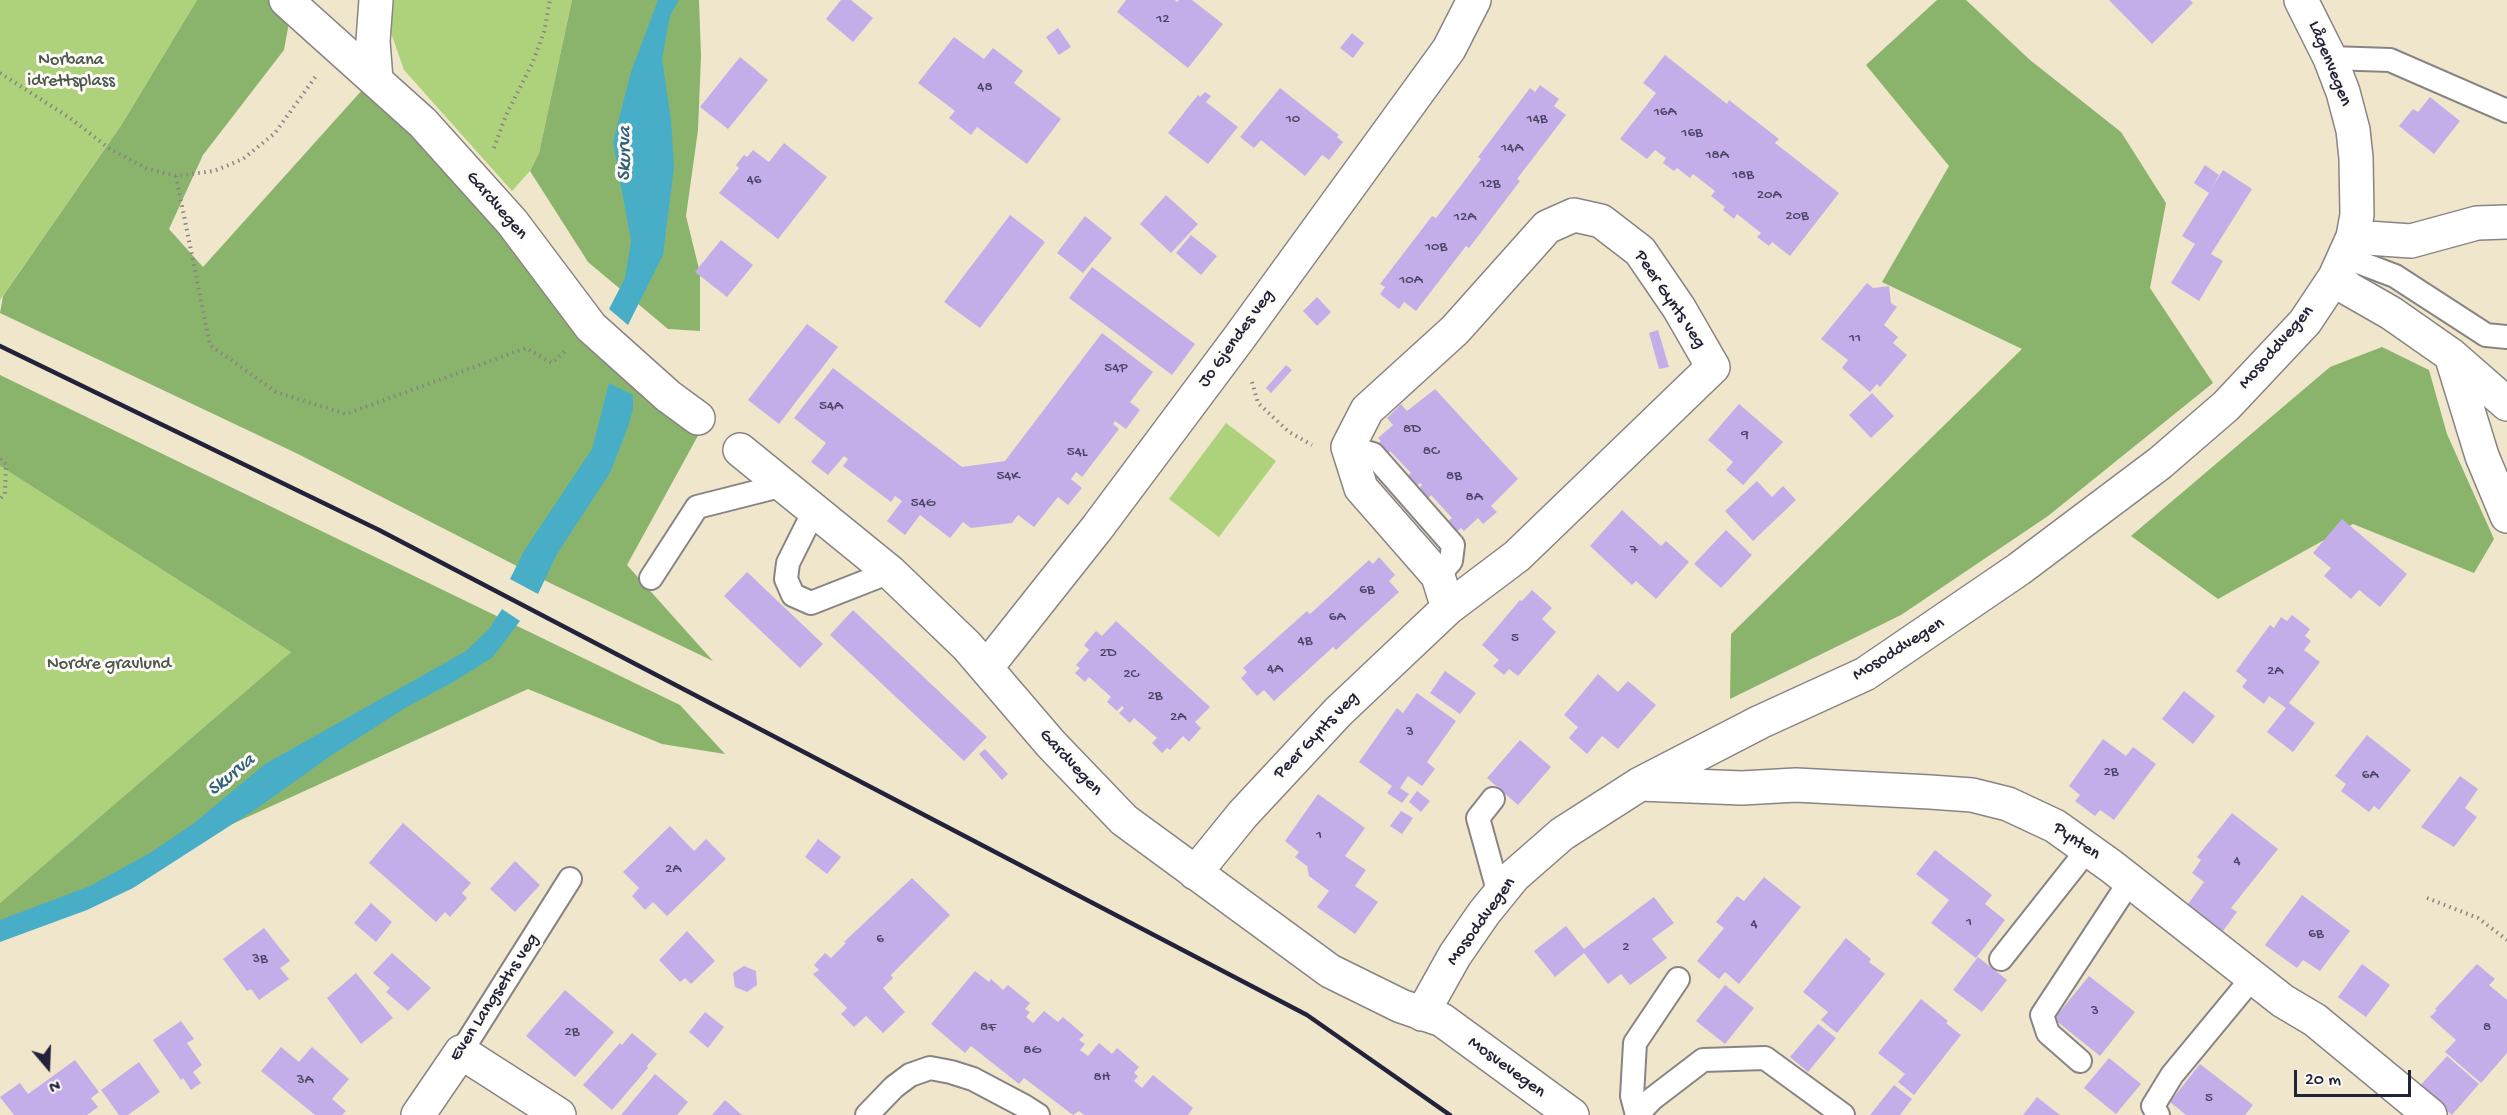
<!DOCTYPE html>
<html>
<head>
<meta charset="utf-8">
<style>
  body { margin:0 }
  #map { position:relative; width:2507px; height:1115px; overflow:hidden; background:#f0e6cc; font-family:"Gochi Hand",sans-serif }
  canvas { display:block }
  .north { position:absolute; left:18px; top:1037px; width:60px; height:60px; -webkit-text-stroke:4px #fdfcf7; paint-order:stroke; rotate:161deg; font-size:16px; font-weight:700; line-height:24px; text-align:center; color:#22223b }
  .north::after { content:''; display:block; margin:auto; width:21px; height:27px; background:#22223b; clip-path:polygon(50% 0,100% 100%,50% 72%,0 100%) }
  .scale { position:absolute; left:2294px; top:1070px; width:117px; height:27px; box-sizing:border-box; border:3px solid #22223b; border-top:0; padding-left:8px; font-size:18px; line-height:21px; white-space:nowrap; color:#22223b; -webkit-text-stroke:4px #fdfcf7; paint-order:stroke }
</style>
</head>
<body>
<div id="map">
<canvas width="2507" height="1115"></canvas>
<div class="north">N</div>
<div class="scale">20 m</div>
</div>
<script>
const ctx = document.querySelector('canvas').getContext('2d');
ctx.lineJoin = 'round';
function paint(path, color) { ctx.fillStyle = color; ctx.fill(path, 'evenodd'); }
const poly = rows => new Path2D(rows.map(r => 'M' + r).join(''));
function strokePath(path, color, width, dash) { ctx.strokeStyle = color; ctx.lineWidth = width; ctx.lineCap = dash ? 'butt' : 'round'; ctx.setLineDash(dash || []); ctx.stroke(path); }
function write(font, color, halo, rows, align = 'center') {
  ctx.font = font + ' "Gochi Hand",sans-serif'; ctx.lineWidth = 6; ctx.setLineDash([]); ctx.textBaseline = 'middle'; ctx.strokeStyle = halo; ctx.fillStyle = color; for (const [text, x, y, turn = 0] of rows) {
    ctx.save(); ctx.translate(x, y); ctx.rotate((+turn || 0) * Math.PI / 180); ctx.textAlign = isNaN(turn) ? turn : align; if (halo) ctx.strokeText(text, 0, 0); ctx.fillText(text, 0, 0); ctx.restore();
  }
}
const green = poly([
  [0,0,197,0,122,124,0,300],
  [392,0,572,0,539,153,530,171,512,191,404,70,391,33],
  [1226,423,1276,461,1219,537,1169,499],
  [0,466,291,652,0,903]
]);
const forest = poly([
  [197,0,293,0,284,50,203,155,169,229,203,267,363,89,427,147,700,432,627,565,713,661,550,583,298,454,0,313,3,296,122,124],
  [572,0,699,0,701,56,698,130,686,216,700,273,700,331,668,329,588,262,530,171,539,153],
  [1937,0,1966,0,2030,60,2121,132,2166,203,2150,288,2213,383,2048,516,1901,615,1730,699,1731,634,2022,349,1882,282,1949,166,1866,65],
  [2382,347,2429,370,2447,434,2494,539,2474,573,2353,524,2218,599,2131,536,2330,367],
  [0,375,680,705,725,754,662,744,528,689,0,930,0,903,291,652,0,466]
]);
const water = poly([
  [658,0,679,0,670,16,662,59,671,120,674,167,663,255,628,325,609,309,625,278,631,241,613,142,631,72],
  [609,383,633,395,633,409,628,427,610,473,557,554,538,594,510,579,524,551,592,449],
  [502,609,520,621,493,657,455,681,405,708,332,755,256,809,133,888,87,910,0,942,0,920,90,886,150,853,193,824,265,764,466,651,489,629]
]);
const building = poly([
  [841,0,851,0,873,18,853,42,826,19],
  [1126,0,1175,0,1177,2,1179,0,1192,0,1223,24,1188,68,1117,12],
  [2109,0,2190,0,2193,3,2152,44],
  [1058,28,1071,47,1059,55,1046,37],
  [1352,33,1364,43,1353,58,1340,48],
  [954,37,984,59,993,48,1023,71,1014,83,1061,119,1027,164,977,127,971,135,949,118,955,111,918,83],
  [1665,55,1727,104,1729,100,1779,139,1775,143,1839,193,1790,256,1772,242,1769,246,1757,237,1761,233,1737,214,1734,219,1723,210,1725,207,1711,196,1715,191,1693,174,1690,178,1677,168,1674,171,1663,163,1666,158,1655,150,1647,159,1620,139,1656,93,1643,83],
  [740,57,768,80,728,129,700,107],
  [1540,85,1559,99,1554,106,1566,115,1517,179,1520,181,1469,248,1466,246,1416,311,1404,302,1399,309,1380,294,1385,287,1380,284,1432,216,1436,218,1481,159,1478,157,1530,88,1535,92],
  [1280,88,1339,135,1337,137,1343,142,1329,160,1322,155,1305,176,1261,140,1254,148,1240,137],
  [1205,92,1211,96,1206,102,1238,127,1208,164,1168,133,1198,95,1200,97],
  [2430,97,2460,121,2434,154,2399,126,2413,109,2418,112],
  [784,143,827,177,778,239,719,193,739,168,736,165,744,155,747,157,753,150,769,162],
  [2205,165,2219,175,2211,189,2223,170,2252,189,2211,254,2223,261,2199,301,2171,283,2195,244,2182,236,2209,193,2194,183],
  [1166,195,1198,224,1171,253,1140,224],
  [1010,215,1045,242,980,328,944,302],
  [1085,216,1112,238,1083,273,1057,253],
  [1191,235,1217,256,1201,275,1176,253],
  [721,240,753,265,727,297,695,272],
  [1092,267,1195,344,1172,375,1069,298],
  [1867,283,1873,288,1889,286,1891,303,1897,307,1884,325,1898,337,1893,343,1907,355,1880,387,1877,384,1870,392,1842,368,1848,360,1821,339],
  [1317,297,1331,312,1317,326,1303,311],
  [807,324,838,347,779,424,748,400],
  [1658,330,1669,367,1659,369,1649,333],
  [1102,333,1153,372,1130,402,1140,410,1126,429,1115,421,1113,424,1119,429,1082,477,1076,472,1071,479,1082,488,1068,505,1058,497,1034,527,1018,515,1012,523,971,528,963,522,950,538,920,515,905,535,887,521,902,501,895,496,891,502,843,466,848,459,844,456,828,475,811,462,826,443,794,418,833,368,962,467,1005,461],
  [1286,365,1292,370,1271,393,1266,388],
  [1435,389,1518,479,1491,506,1497,512,1483,524,1478,518,1464,531,1461,528,1456,532,1447,522,1452,518,1431,495,1427,500,1418,490,1422,485,1420,483,1415,488,1406,477,1411,473,1390,451,1386,455,1376,445,1381,441,1378,438,1393,425,1387,418,1401,404,1407,411],
  [1872,393,1894,416,1871,438,1849,415],
  [1739,404,1783,442,1743,485,1726,470,1733,462,1708,440],
  [1757,481,1772,497,1783,486,1796,500,1753,541,1725,511],
  [1622,510,1661,546,1666,541,1689,562,1656,599,1636,581,1632,585,1590,546],
  [2342,519,2407,574,2380,607,2359,590,2351,599,2324,576,2331,568,2313,553],
  [1726,530,1752,555,1721,588,1694,564],
  [1379,557,1395,575,1389,581,1399,592,1336,650,1333,647,1274,701,1264,690,1257,696,1241,678,1247,672,1243,668,1307,611,1310,614,1369,560,1373,564],
  [747,572,823,644,800,668,724,596],
  [1532,590,1552,608,1542,619,1556,632,1518,676,1509,669,1504,675,1493,666,1499,660,1482,645,1520,600,1522,601],
  [853,610,987,737,964,761,830,635],
  [2292,615,2310,629,2305,636,2311,641,2304,650,2320,662,2289,703,2315,723,2293,752,2267,732,2286,708,2269,696,2264,704,2242,687,2247,680,2236,671,2270,625,2274,628,2281,617,2287,621],
  [1116,621,1210,707,1195,722,1201,728,1189,742,1183,736,1170,750,1167,748,1162,753,1152,743,1157,738,1134,718,1130,723,1119,713,1124,708,1122,706,1117,711,1107,702,1111,697,1089,677,1085,682,1075,673,1080,668,1076,665,1089,650,1084,645,1096,631,1102,636],
  [1445,671,1476,693,1460,714,1430,693],
  [1598,674,1618,692,1628,681,1656,705,1618,749,1602,736,1587,754,1569,738,1578,727,1564,715],
  [2184,691,2215,716,2193,744,2162,719],
  [1417,693,1456,721,1427,762,1435,769,1422,786,1408,776,1400,788,1409,794,1402,803,1387,793,1392,786,1359,762,1397,708,1403,713],
  [2367,735,2411,770,2379,810,2374,806,2369,812,2341,791,2346,784,2335,776],
  [2103,739,2126,756,2133,747,2156,764,2114,820,2100,810,2095,816,2075,801,2080,795,2069,786],
  [1520,740,1551,767,1518,805,1487,778],
  [985,749,1008,774,1002,780,979,754],
  [2460,776,2478,789,2465,808,2477,817,2454,847,2421,827],
  [1417,791,1430,801,1421,812,1409,802],
  [1318,794,1365,828,1345,856,1366,870,1355,886,1378,902,1355,934,1317,907,1329,891,1309,876,1307,866,1295,857,1299,852,1285,841],
  [1401,811,1413,818,1402,834,1390,826],
  [2232,813,2278,849,2231,908,2237,912,2223,931,2188,904,2204,882,2192,873,2201,860,2197,857],
  [403,823,471,883,462,893,467,898,450,917,445,912,436,922,369,863],
  [670,826,694,851,706,839,726,859,667,916,653,902,645,910,632,896,639,888,623,872],
  [818,839,841,857,827,874,805,857],
  [1935,850,1992,895,1985,904,2005,920,1976,958,1931,923,1949,900,1916,874],
  [515,861,540,885,515,912,490,889],
  [1764,877,1801,907,1739,984,1725,972,1719,979,1697,961,1724,928,1716,922,1737,896,1744,901],
  [912,878,950,915,891,975,893,978,883,988,905,1012,883,1033,866,1016,854,1027,841,1014,847,1008,813,974,819,970,814,965,825,953,831,958,846,943,844,942],
  [2302,895,2350,931,2320,971,2303,960,2297,968,2265,945],
  [1654,897,1674,923,1652,939,1667,958,1630,985,1621,974,1608,984,1584,953,1555,977,1534,951,1566,926,1584,949],
  [371,903,392,922,376,942,354,923],
  [264,928,290,961,280,968,289,979,259,1000,251,989,247,991,223,959],
  [687,931,715,961,691,984,685,978,680,982,659,960],
  [1846,938,1871,959,1869,962,1885,974,1837,1033,1821,1020,1828,1012,1803,992],
  [392,953,431,988,408,1011,386,992,390,988,373,973],
  [1978,957,2007,980,1982,1012,1953,990],
  [2362,964,2390,985,2366,1017,2338,997],
  [2477,964,2495,979,2489,985,2507,1000,2507,1053,2481,1083,2445,1052,2456,1040,2430,1017,2437,1010,2435,1009],
  [744,966,756,971,757,985,747,992,735,987,733,973],
  [975,971,989,982,991,979,1003,990,1008,985,1030,1003,1025,1009,1030,1012,1026,1017,1033,1023,1044,1011,1058,1022,1063,1017,1084,1035,1079,1040,1085,1044,1080,1050,1088,1056,1099,1043,1112,1054,1117,1048,1139,1067,1134,1073,1138,1076,1134,1081,1142,1088,1153,1075,1193,1108,1188,1115,1084,1115,1079,1111,1073,1115,1024,1078,1019,1084,971,1046,965,1053,931,1024],
  [356,973,393,1018,361,1044,327,998],
  [2089,976,2135,1012,2100,1056,2054,1019],
  [1725,985,1754,1008,1725,1044,1696,1021],
  [565,990,614,1032,575,1077,526,1036],
  [1921,999,1948,1021,1946,1023,1961,1035,1914,1095,1898,1082,1905,1074,1878,1053],
  [705,1012,724,1027,708,1048,689,1032],
  [181,1021,194,1039,187,1043,202,1065,193,1072,201,1083,191,1090,183,1078,181,1080,153,1040],
  [1818,1024,1836,1038,1808,1072,1790,1057],
  [632,1033,657,1054,647,1066,648,1068,612,1110,583,1085,620,1043,622,1045],
  [281,1047,299,1062,312,1047,349,1079,332,1099,346,1111,342,1115,315,1115,261,1071],
  [2447,1056,2479,1084,2452,1115,2419,1087],
  [2109,1058,2141,1084,2116,1114,2084,1088],
  [75,1060,99,1092,91,1098,98,1107,87,1115,14,1115,0,1097,20,1083,28,1094],
  [139,1062,160,1092,128,1115,119,1115,101,1090],
  [2200,1064,2253,1105,2245,1115,2186,1115,2170,1102],
  [655,1074,688,1102,677,1115,621,1115],
  [1894,1085,1912,1099,1900,1115,1870,1115],
  [2037,1097,2060,1115,2023,1115],
  [725,1100,742,1115,712,1115]
]);
const path = poly([
  [0,73,70,118,110,149,146,168,176,176,214,171,243,159,275,133,316,76],
  [494,148,506,115,532,64,544,32,550,0],
  [176,176,210,345,276,392,346,414,526,348,552,363,565,351],
  [1252,382,1258,403,1289,432,1312,445],
  [0,459,6,464,5,494,0,499],
  [2427,898,2478,918,2507,940]
]);
const lane = poly([
  [2330,58,2390,60,2507,111],
  [2345,257,2395,276,2486,335,2507,337],
  [1348,447,1373,454,1453,545,1451,561,1438,576],
  [815,509,788,563,786,579,793,595,811,603,890,572],
  [651,578,697,507,784,485],
  [1493,799,1478,818,1499,894],
  [2001,959,2088,849],
  [461,1052,570,879],
  [2080,1061,2048,1033,2042,1015,2130,881],
  [867,1115,894,1087,910,1075,930,1068,951,1072,973,1079,1024,1106,1038,1115],
  [1637,1115,1652,1099,1703,1060,1765,1058,1843,1115],
  [1637,1115,1632,1096,1635,1043,1678,979],
  [2158,1115,2153,1106,2172,1075,2253,977]
]);
const street = poly([
  [286,0,423,123,512,222,591,327,668,396,698,418],
  [376,0,373,41,376,80],
  [2301,0,2330,58,2343,92,2353,130,2356,158,2357,215,2353,237],
  [2335,277,2349,289,2391,313,2451,355,2507,404],
  [2451,355,2482,456,2507,516],
  [740,450,890,572,967,646,1051,744,1124,820,1330,971,1401,1006,1442,1020,1572,1115],
  [986,668,1097,528,1239,338,1449,49,1474,0],
  [1640,784,1742,788,1796,785,1930,792,1972,795,2008,804,2055,826,2111,866,2283,1001,2315,1020,2430,1115],
  [1195,873,1243,814,1338,712,1448,608,1438,576,1361,488,1348,447,1367,410,1455,330,1547,227,1574,215,1601,221,1640,251,1679,308,1713,367,1517,556,1448,608],
  [1422,1014,1455,955,1484,913,1514,876,1562,834,1640,784,1760,722,1865,674,2019,569,2160,463,2226,406,2305,322,2335,277,2353,237,2411,241,2477,223,2507,222],
  [418,1115,461,1052,559,1115]
]);
const rail = poly([
  [0,346,379,530,1307,1015,1450,1115]
]);
const numberNames = [
  ["12",1163,20],
  ["48",985,88],
  ["16A",1665,113],
  ["10",1293,120],
  ["14B",1537,120],
  ["16B",1692,134],
  ["14A",1512,149],
  ["18A",1717,156],
  ["18B",1743,176],
  ["46",754,181],
  ["12B",1490,185],
  ["20A",1769,196],
  ["20B",1797,217],
  ["12A",1465,218],
  ["10B",1436,248],
  ["10A",1411,281],
  ["11",1855,339],
  ["54P",1116,369],
  ["54A",831,407],
  ["8D",1412,430],
  ["9",1745,436],
  ["8C",1431,452],
  ["54L",1077,453],
  ["54K",1008,477],
  ["8B",1454,477],
  ["8A",1474,498],
  ["54G",923,504],
  ["7",1634,551],
  ["6B",1367,591],
  ["6A",1337,618],
  ["5",1515,639],
  ["4B",1305,642],
  ["2D",1108,654],
  ["4A",1275,670],
  ["2A",2275,672],
  ["2C",1131,675],
  ["2B",1155,697],
  ["2A",1178,718],
  ["3",1410,733],
  ["2B",2111,773],
  ["6A",2370,776],
  ["1",1319,836],
  ["4",2237,862],
  ["2A",673,870],
  ["1",1969,923],
  ["4",1754,925],
  ["6B",2316,935],
  ["6",880,940],
  ["2",1626,948],
  ["3B",260,960],
  ["3",2095,1012],
  ["8F",988,1028],
  ["8",2487,1028],
  ["2B",572,1033],
  ["8G",1032,1051],
  ["8H",1102,1078],
  ["3A",305,1081],
  ["5",2209,1099]
];
const parkNames = [
  ["Norbana",71,61],
  ["idrettsplass",71,82],
  ["Nordre gravlund",109,665]
];
const streetNames = [
  ["Lågenvegen",2329,64,68],
  ["Gardvegen",496,206,49],
  ["Peer Gynts veg",1669,300,56],
  ["Jo Gjendes veg",1237,339,-54],
  ["Mosoddvegen",2277,348,-49],
  ["Mosoddvegen",1899,650,-32],
  ["Peer Gynts veg",1317,736,-46],
  ["Gardvegen",1070,763,47],
  ["Pynten",2076,842,34],
  ["Mosoddvegen",1482,922,-54],
  ["Even Langseths veg",495,998,-57],
  ["Mosvevegen",1506,1068,36]
];
const waterNames = [
  ["Skurva",626,154,-89],
  ["Skurva",232,776,-39]
];
paint(green, '#aed27b');
paint(forest, '#8ab46b');
paint(water, '#48aec8');
paint(building, '#c4aee9');
strokePath(lane, '#898484', 26);
strokePath(street, '#898484', 36);
strokePath(path, '#898484', 4, [1.5, 4.5]);
strokePath(lane, '#fff', 22);
strokePath(street, '#fff', 33);
strokePath(rail, '#22223b', 4.5);
write('15px', '#4a4566', null, numberNames);
write('18px', '#4c574e', '#fdfcf7', parkNames);
write('18px', '#22223b', '#fdfcf7', streetNames);
write('italic 20px', '#33617a', '#fdfcf7', waterNames);
</script>
</body>
</html>
